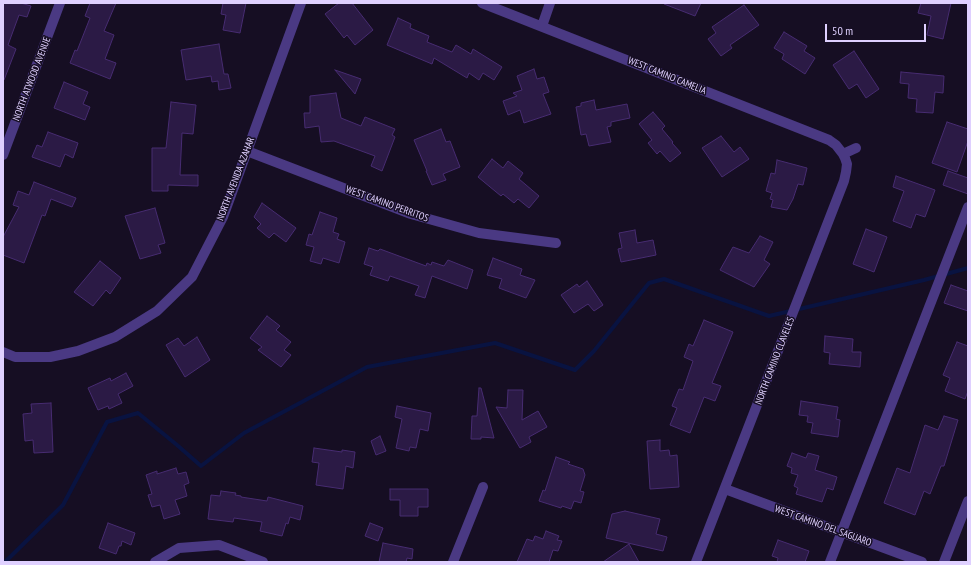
<!DOCTYPE html>
<html>
<head>
<meta charset="utf-8">
<style>
  body { margin:0 }
  #map { position:relative; width:971px; height:565px; overflow:hidden; background:#160e23; font-family:"PT Sans Narrow",sans-serif }
  canvas { display:block }
  .frame { position:absolute; inset:0; border:4px solid #dfd0ff; pointer-events:none }
  .scale { position:absolute; left:825px; top:24px; width:101px; height:18px; box-sizing:border-box; border:2px solid #dfd0ff; border-top:0; padding-left:5px; font-size:12px; line-height:14px; white-space:nowrap; color:#dfd0ff; -webkit-text-stroke:3px #160e23; paint-order:stroke }
</style>
</head>
<body>
<div id="map">
<canvas width="971" height="565"></canvas>
<div class="frame"></div>
<div class="scale">50 m</div>
</div>
<script>
const ctx = document.querySelector('canvas').getContext('2d');
ctx.lineJoin = 'round';
const poly = rows => new Path2D(rows.map(r => 'M' + r).join(''));
function strokePath(path, color, width, dash) { ctx.strokeStyle = color; ctx.lineWidth = width; ctx.lineCap = dash ? 'butt' : 'round'; ctx.setLineDash(dash || []); ctx.stroke(path); }
function paint(path, color) { ctx.fillStyle = color; ctx.fill(path, 'evenodd'); }
function write(font, color, halo, rows, align = 'center') {
  ctx.font = font + ' "PT Sans Narrow",sans-serif'; ctx.lineWidth = 3; ctx.setLineDash([]); ctx.textBaseline = 'middle'; ctx.strokeStyle = halo; ctx.fillStyle = color; for (const [text, x, y, turn = 0] of rows) {
    ctx.save(); ctx.translate(x, y); ctx.rotate((+turn || 0) * Math.PI / 180); ctx.textAlign = isNaN(turn) ? turn : align; if (halo) ctx.strokeText(text, 0, 0); ctx.fillText(text, 0, 0); ctx.restore();
  }
}
const stream = poly([
  [5,562,63,505,107,422,138,413,177,445,201,466,244,433,367,367,495,343,575,370,594,351,649,283,664,279,769,316,924,280,968,268]
]);
const building = poly([
  [3,3,21,3,31,6,27,17,19,15,8,45,16,49,4,80,3,79,3,3],
  [90,3,116,3,104,31,114,35,105,59,116,63,110,79,70,63,75,50,77,51,90,18,85,16,90,3],
  [223,3,246,3,240,33,223,30,226,15,221,14,223,3],
  [339,3,352,3,373,30,355,45,347,35,344,38,325,14,339,3],
  [665,3,701,3,695,16,664,4,665,3],
  [921,3,951,3,943,39,927,35,931,16,918,13,921,3],
  [744,5,759,25,730,45,732,48,721,56,708,39,716,33,712,27,744,5],
  [398,18,411,24,410,28,429,36,427,42,452,52,456,45,471,54,473,49,502,67,494,80,483,73,479,80,469,73,467,78,434,58,432,64,387,45,398,18],
  [784,32,807,46,804,51,815,58,805,74,782,59,784,54,774,48,784,32],
  [219,44,224,74,228,74,231,88,219,90,218,81,212,82,211,76,186,80,181,50,219,44],
  [854,51,879,89,866,98,857,84,849,89,833,65,854,51],
  [534,69,537,79,544,77,549,92,543,94,551,114,524,123,520,110,508,115,503,101,517,96,513,93,522,90,517,76,534,69],
  [335,70,361,79,355,94,335,70],
  [901,72,944,76,943,93,935,92,933,113,916,112,917,99,908,98,909,84,900,83,901,72],
  [64,82,88,92,83,104,90,107,85,120,54,108,64,82],
  [336,93,341,118,361,126,365,117,395,129,392,135,395,137,382,171,371,166,375,156,334,141,321,142,319,126,305,128,304,113,310,113,310,96,336,93],
  [594,100,596,110,627,104,630,118,611,122,611,126,607,127,611,142,589,146,586,134,581,135,576,107,581,106,581,103,594,100],
  [171,102,196,105,193,134,182,133,180,175,198,175,198,186,168,185,168,191,152,191,152,148,166,148,171,102],
  [653,112,665,126,662,129,673,142,672,143,681,153,670,162,660,151,657,154,648,143,652,140,639,124,653,112],
  [947,122,968,129,968,141,957,172,932,163,947,122],
  [441,129,446,142,450,141,460,167,443,174,446,180,432,185,426,171,427,171,414,140,441,129],
  [48,132,78,143,73,158,65,154,60,167,32,157,37,145,42,147,48,132],
  [721,136,734,152,740,147,749,159,722,177,702,148,721,136],
  [492,159,503,168,508,161,523,173,519,179,539,196,529,208,518,199,514,203,503,194,501,196,478,177,492,159],
  [777,160,807,168,803,185,798,184,793,199,787,210,771,207,773,200,770,199,772,193,766,191,771,173,775,174,777,160],
  [948,171,968,178,968,194,943,185,948,171],
  [896,176,935,190,925,217,916,214,911,228,893,221,904,191,893,187,896,176],
  [34,182,76,198,72,207,51,199,45,216,42,215,24,263,3,255,3,237,19,207,13,205,18,191,29,195,34,182],
  [262,203,296,228,286,242,274,233,269,238,257,228,261,224,254,217,262,203],
  [155,208,165,243,158,245,161,253,140,259,125,216,155,208],
  [320,212,337,218,333,232,339,234,337,239,345,242,339,263,323,258,321,264,310,261,314,247,306,245,309,234,312,235,320,212],
  [866,229,887,237,874,272,853,264,866,229],
  [635,230,637,243,653,240,656,255,621,262,618,249,622,248,619,233,635,230],
  [760,236,773,242,764,260,770,264,754,287,720,270,733,247,749,253,760,236],
  [369,248,378,251,380,249,426,266,427,263,431,265,432,262,444,266,448,260,473,270,467,289,432,276,425,298,415,295,419,286,390,276,388,281,370,275,373,267,364,264,369,248],
  [493,258,522,269,520,275,535,280,526,298,499,288,502,279,487,275,493,258],
  [100,261,121,278,110,294,106,290,93,306,74,292,100,261],
  [587,281,603,305,594,311,588,304,574,313,561,295,577,284,579,287,587,281],
  [951,285,968,291,968,311,944,303,951,285],
  [267,316,280,326,276,330,291,342,284,350,291,355,281,367,258,350,262,347,250,338,267,316],
  [704,320,733,332,712,383,721,386,715,401,704,397,690,433,670,425,677,408,672,406,679,389,683,390,693,361,684,357,689,344,693,346,704,320],
  [825,336,853,339,852,352,861,352,860,367,829,364,830,353,824,352,825,336],
  [197,337,210,360,185,377,166,345,178,338,184,346,197,337],
  [957,342,968,346,968,391,965,399,945,391,950,378,943,375,957,342],
  [126,373,133,386,118,394,122,403,109,409,108,406,98,410,88,388,110,378,111,381,126,373],
  [479,388,481,388,494,438,481,437,481,439,471,439,472,416,477,416,479,388],
  [508,390,523,390,522,420,538,411,547,427,529,437,531,442,520,448,496,407,507,408,508,390],
  [801,401,838,407,836,419,840,420,838,437,811,433,813,423,807,422,808,416,799,415,801,401],
  [51,403,53,452,34,453,33,440,25,441,23,414,32,413,31,404,51,403],
  [397,406,431,413,428,431,420,429,416,448,410,447,409,451,396,448,402,419,395,417,397,406],
  [944,416,958,420,944,466,941,466,930,494,924,491,915,515,884,503,897,468,910,473,925,425,938,430,944,416],
  [380,436,386,451,376,455,371,441,380,436],
  [660,440,660,451,669,450,670,456,677,455,679,487,650,489,647,441,660,440],
  [314,448,342,452,342,450,355,452,353,468,346,466,343,489,316,485,319,463,312,462,314,448],
  [792,453,806,458,808,453,819,456,815,470,837,477,833,490,827,488,822,502,796,494,798,488,794,486,798,475,791,473,792,468,787,466,792,453],
  [556,457,570,462,568,464,583,469,585,475,580,491,584,492,581,503,574,501,571,509,562,506,561,508,539,501,543,490,545,491,556,457],
  [176,468,178,474,186,472,189,483,184,485,187,496,175,500,180,514,164,519,160,505,152,507,148,495,152,494,146,475,157,471,157,474,176,468],
  [390,489,428,489,428,507,418,507,418,516,400,516,400,500,390,500,390,489],
  [221,491,236,493,235,495,241,496,241,497,267,501,268,497,303,506,300,520,290,517,288,524,286,523,282,536,260,531,262,522,234,518,233,522,208,519,211,495,220,496,221,491],
  [625,511,660,519,656,534,667,537,663,551,606,538,612,514,625,511],
  [108,523,135,533,131,545,122,541,121,546,119,546,116,554,99,548,108,523],
  [370,523,383,528,378,541,365,536,370,523],
  [546,531,559,536,557,540,562,541,558,551,553,550,549,562,517,562,527,539,533,541,535,536,543,539,546,531],
  [778,540,809,551,805,562,777,562,778,558,772,556,778,540],
  [383,543,413,549,412,559,407,558,406,562,379,562,383,543],
  [629,544,639,562,603,562,629,544]
]);
const minor = poly([
  [482,3,829,140,836,145,843,154,845,158,847,164,846,172,844,181,696,562],
  [542,26,550,3],
  [247,151,411,214,479,233,556,243],
  [843,154,856,148],
  [3,155,60,3],
  [3,352,15,357,50,357,78,351,115,337,157,311,192,277,223,217,301,3],
  [725,489,922,562],
  [155,562,179,548,219,545,263,562],
  [453,562,483,487],
  [830,562,968,207],
  [944,562,968,501]
]);
const streetNames = [
  ["WEST CAMINO CAMELIA",667,76,22],
  ["NORTH ATWOOD AVENUE",32,79,-69],
  ["NORTH AVENIDA AZAHAR",236,179,-69],
  ["WEST CAMINO PERRITOS",387,204,20],
  ["NORTH CAMINO CLAVELES",775,361,-69],
  ["WEST CAMINO DEL SAGUARO",823,526,20]
];
strokePath(stream, '#091341', 4);
paint(building, '#2b1a45');
strokePath(building, '#472c71', 1);
strokePath(minor, '#4a3983', 10);
write('10px', '#dfd0ff', '#160e23', streetNames);
</script>
</body>
</html>
